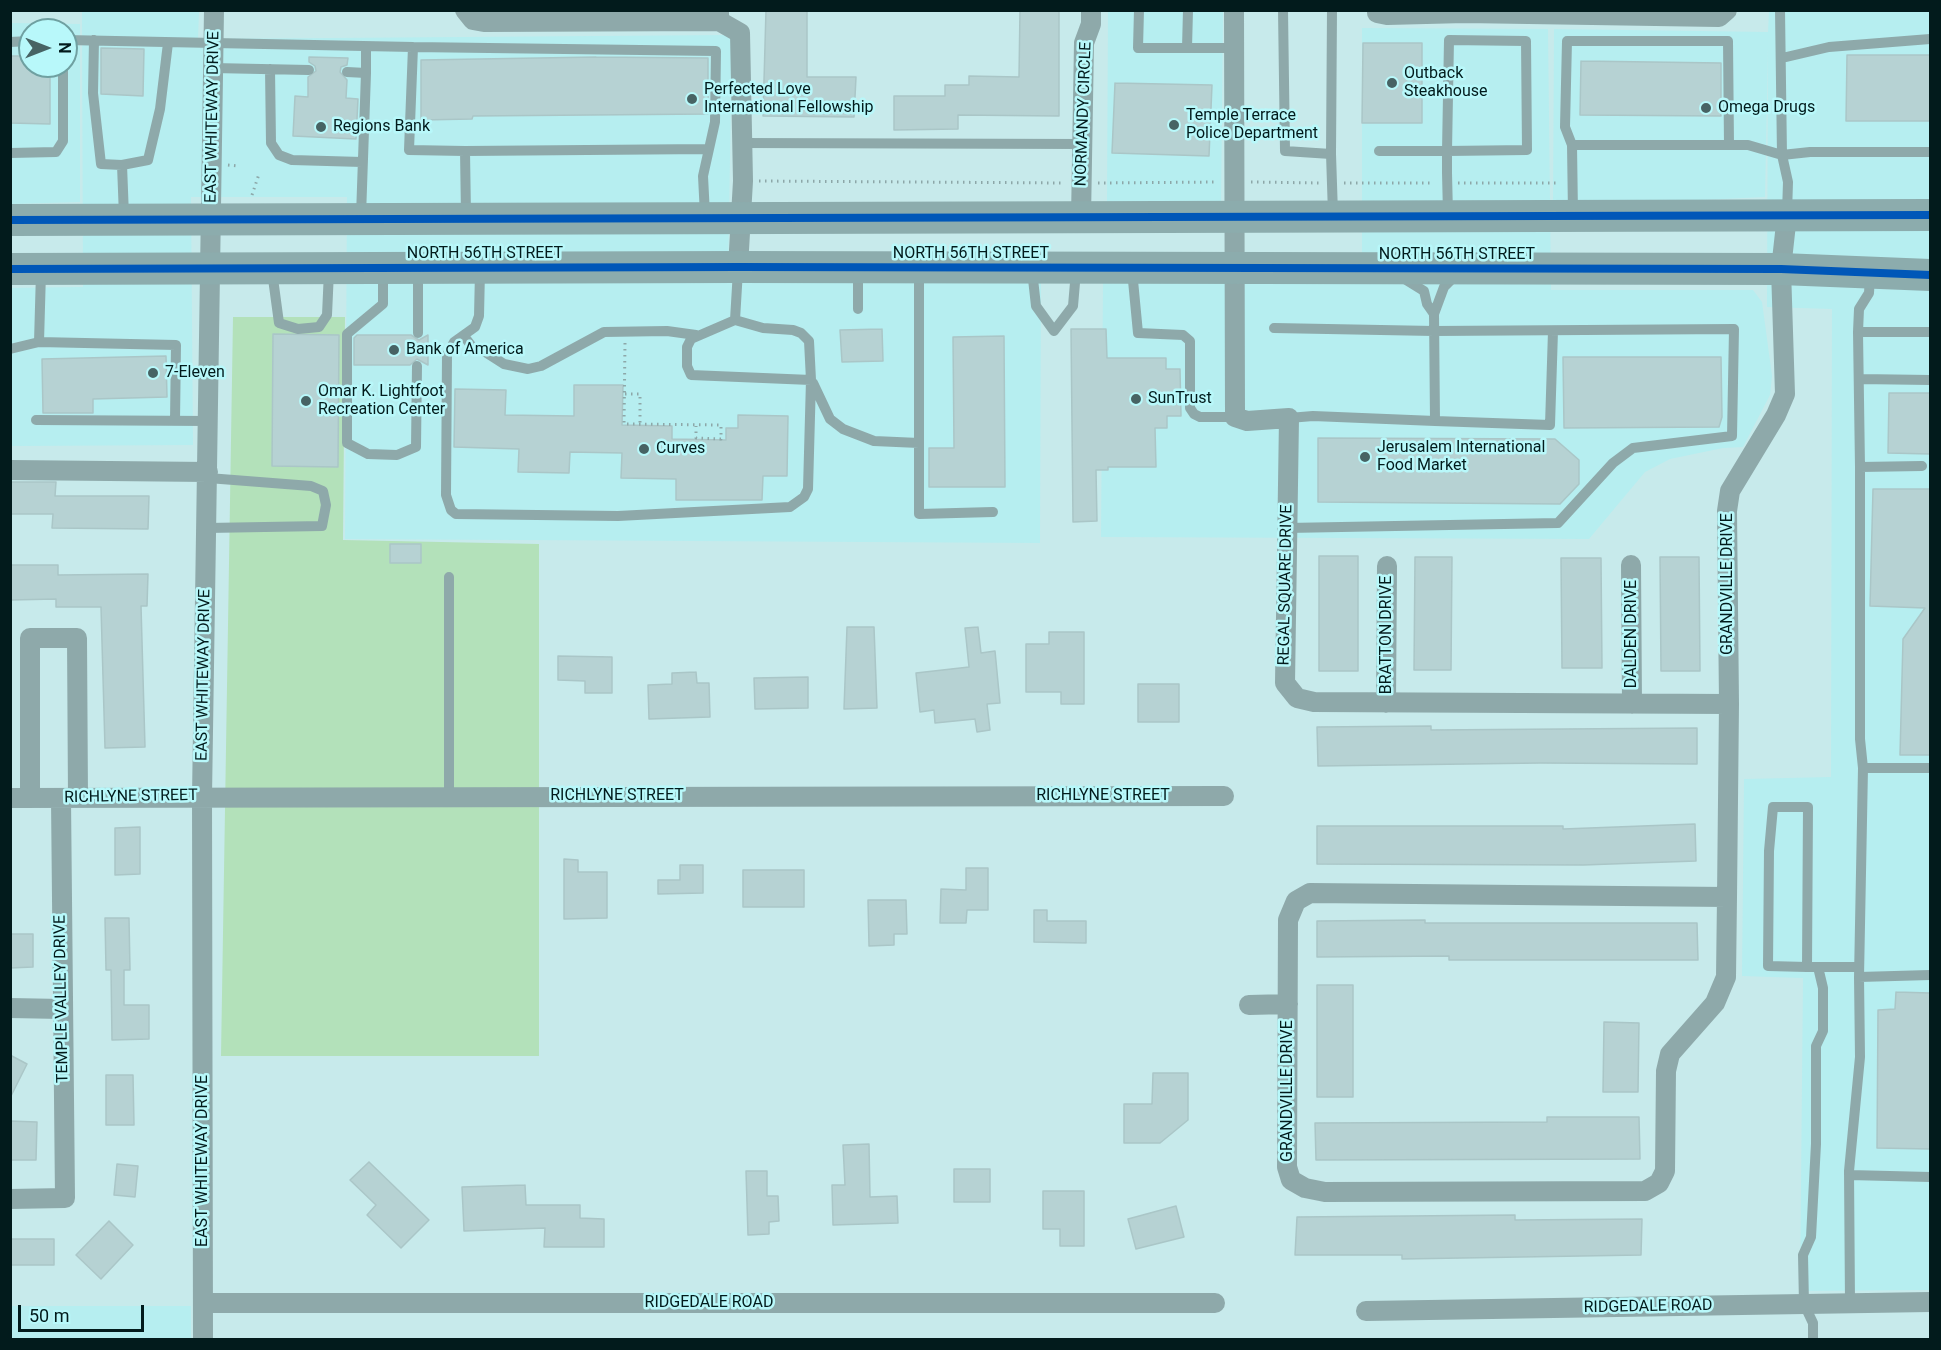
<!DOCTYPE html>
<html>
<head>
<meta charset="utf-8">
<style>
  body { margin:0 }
  #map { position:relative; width:1941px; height:1350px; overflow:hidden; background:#c7eaeb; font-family:Roboto,sans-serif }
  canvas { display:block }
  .frame { position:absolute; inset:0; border:12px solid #021b1c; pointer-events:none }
  .north { position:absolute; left:18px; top:18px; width:60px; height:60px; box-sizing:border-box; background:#b8f8fa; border:2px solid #6fa0a1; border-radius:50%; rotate:90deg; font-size:16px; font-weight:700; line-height:24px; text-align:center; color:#021b1c }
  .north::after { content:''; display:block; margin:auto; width:21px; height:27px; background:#476364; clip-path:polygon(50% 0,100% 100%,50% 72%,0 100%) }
  .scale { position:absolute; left:18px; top:1305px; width:126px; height:27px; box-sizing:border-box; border:3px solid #021b1c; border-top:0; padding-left:8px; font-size:18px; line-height:21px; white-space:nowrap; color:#021b1c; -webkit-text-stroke:4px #b8f8fa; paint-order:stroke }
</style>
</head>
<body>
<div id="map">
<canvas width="1941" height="1350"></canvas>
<div class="frame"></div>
<div class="north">N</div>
<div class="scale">50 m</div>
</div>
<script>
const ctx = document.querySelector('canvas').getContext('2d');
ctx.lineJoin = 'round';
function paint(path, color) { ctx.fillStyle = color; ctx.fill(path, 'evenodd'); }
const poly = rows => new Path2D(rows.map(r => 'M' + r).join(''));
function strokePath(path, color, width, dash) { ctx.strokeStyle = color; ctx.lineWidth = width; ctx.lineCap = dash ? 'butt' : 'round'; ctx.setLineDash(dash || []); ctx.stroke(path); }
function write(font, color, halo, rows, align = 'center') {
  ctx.font = font + ' Roboto,sans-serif'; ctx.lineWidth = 5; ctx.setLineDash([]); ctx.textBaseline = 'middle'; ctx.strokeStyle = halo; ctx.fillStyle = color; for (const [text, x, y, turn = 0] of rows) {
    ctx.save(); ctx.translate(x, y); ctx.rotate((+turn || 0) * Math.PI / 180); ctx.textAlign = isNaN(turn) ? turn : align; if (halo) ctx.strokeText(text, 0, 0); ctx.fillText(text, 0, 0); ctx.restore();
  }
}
const built = poly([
  [82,11,199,11,198,39,732,35,728,280,1041,282,1040,543,345,539,347,197,191,197,193,445,11,446,10,288,83,287],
  [1108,11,1223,11,1221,204,1107,203],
  [1769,11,1930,11,1930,1290,1800,1291,1803,978,1742,976,1744,779,1831,777,1832,309,1767,307,1768,47,1765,197,1553,207,1554,29,1768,32],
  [10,23,80,24,80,202,11,204],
  [30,30,66,30,66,66,30,66],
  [1362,28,1548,29,1551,290,1753,290,1762,302,1772,376,1770,395,1743,447,1723,448,1670,459,1645,472,1589,539,1101,537,1103,283,1362,283],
  [11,1306,191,1306,191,1339,11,1339]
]);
const green = poly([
  [233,317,345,317,343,540,539,544,539,1056,221,1056]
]);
const building = poly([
  [766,10,807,10,807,77,856,77,854,117,763,116,766,10],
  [1020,10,1059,10,1059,116,958,115,958,129,894,130,894,96,945,96,945,85,969,85,969,76,1019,77,1020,10],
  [1363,43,1422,43,1422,123,1362,123,1363,43],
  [101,48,144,49,143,96,101,94,101,48],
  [1847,55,1930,55,1930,121,1846,121,1847,55],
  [10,56,30,56,30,66,50,66,50,124,10,123,10,56],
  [309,57,348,58,347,65,341,67,340,72,347,80,346,98,358,99,356,139,293,136,295,96,308,97,308,77,316,71,315,66,309,62,309,57],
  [596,57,708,58,708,114,473,116,472,119,421,120,421,60,596,57],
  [1581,61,1721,63,1721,116,1580,115,1581,61],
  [1115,83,1212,85,1209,156,1112,153,1115,83],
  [882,329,883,361,842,362,840,330,882,329],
  [1071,329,1106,329,1107,358,1166,358,1166,369,1180,369,1181,416,1167,416,1167,428,1155,428,1156,467,1108,467,1108,470,1096,470,1097,521,1073,522,1071,329],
  [273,334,339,335,338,467,272,466,273,334],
  [357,335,411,335,419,340,428,335,428,365,417,359,410,365,354,365,354,338,357,335],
  [1004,336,1005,487,929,487,929,448,954,448,953,337,1004,336],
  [166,356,167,397,93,399,93,413,43,413,42,359,166,356],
  [1563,357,1721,357,1722,417,1719,427,1564,428,1563,357],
  [574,385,623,385,622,425,672,426,672,439,726,440,726,428,738,428,738,415,788,416,787,476,763,476,762,500,676,500,676,479,621,478,622,453,570,452,569,473,518,472,519,449,454,447,455,389,506,390,505,415,574,416,574,385],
  [1889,393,1930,393,1930,454,1888,453,1889,393],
  [1318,438,1555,439,1579,460,1579,484,1560,504,1318,502,1318,438],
  [10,482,56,482,55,496,149,496,148,529,52,528,53,514,10,514,10,482],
  [1873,489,1930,489,1930,755,1900,755,1903,639,1925,608,1870,606,1873,489],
  [390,544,421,544,421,563,390,563,390,544],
  [1319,556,1358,556,1358,671,1319,671,1319,556],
  [1415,557,1452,557,1451,670,1414,670,1415,557],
  [1660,557,1699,557,1700,671,1661,671,1660,557],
  [1561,558,1601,558,1602,668,1562,668,1561,558],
  [10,565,58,565,58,575,148,574,147,606,141,606,145,747,105,748,101,607,56,607,56,599,10,600,10,565],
  [847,627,874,627,877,708,844,709,847,627],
  [978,627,981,653,995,651,1000,703,987,704,990,730,977,732,975,719,935,723,934,710,920,712,916,673,969,667,965,628,978,627],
  [1049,632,1084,632,1084,704,1061,704,1061,692,1026,692,1026,644,1049,644,1049,632],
  [558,656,612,657,612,693,585,693,585,681,558,680,558,656],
  [696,672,697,683,709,683,710,717,649,719,648,685,672,684,672,673,696,672],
  [808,677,808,708,755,709,754,678,808,677],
  [1138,684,1179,684,1179,722,1138,722,1138,684],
  [1431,726,1431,730,1697,728,1697,764,1541,763,1318,766,1317,727,1431,726],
  [1695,824,1696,861,1583,865,1317,864,1317,826,1563,826,1563,829,1695,824],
  [140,827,140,874,115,875,115,828,140,827],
  [564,859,578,860,578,872,607,872,607,918,564,919,564,859],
  [680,865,703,865,703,893,658,894,658,880,680,880,680,865],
  [966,868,988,868,988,910,967,910,966,923,940,923,941,889,966,890,966,868],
  [743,870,804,870,804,907,743,907,743,870],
  [868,900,906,900,907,934,894,934,894,945,869,946,868,900],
  [1034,910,1047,910,1047,921,1086,921,1086,943,1034,942,1034,910],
  [105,918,129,918,130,970,124,970,124,1005,149,1005,149,1039,112,1040,111,970,106,970,105,918],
  [1425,920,1425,923,1697,923,1698,960,1449,960,1449,956,1317,957,1317,921,1425,920],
  [10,934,33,934,33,967,10,968,10,934],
  [1317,985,1353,985,1353,1097,1317,1097,1317,985],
  [1896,992,1930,993,1930,1149,1877,1148,1878,1010,1895,1009,1896,992],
  [1604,1022,1639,1023,1638,1092,1603,1092,1604,1022],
  [10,1055,27,1064,10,1098,10,1055],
  [1153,1073,1188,1073,1188,1120,1160,1143,1124,1143,1124,1104,1152,1104,1153,1073],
  [106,1075,133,1075,134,1125,106,1125,106,1075],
  [1547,1117,1639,1117,1640,1159,1316,1160,1315,1123,1547,1122,1547,1117],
  [10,1121,37,1122,36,1160,10,1160,10,1121],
  [869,1144,870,1197,897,1196,898,1223,833,1225,832,1185,845,1185,843,1145,869,1144],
  [369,1162,429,1220,401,1248,367,1215,376,1205,350,1180,369,1162],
  [117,1164,138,1166,135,1197,114,1195,117,1164],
  [954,1169,990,1169,990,1202,954,1202,954,1169],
  [746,1171,767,1171,767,1196,778,1196,779,1221,769,1222,769,1234,748,1235,746,1171],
  [525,1185,526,1205,580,1205,580,1218,604,1219,604,1247,544,1247,545,1228,464,1231,462,1187,525,1185],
  [1043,1191,1084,1191,1084,1246,1060,1246,1060,1229,1043,1229,1043,1191],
  [1176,1206,1184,1237,1136,1249,1128,1219,1176,1206],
  [1515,1215,1515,1220,1642,1219,1641,1255,1402,1259,1402,1255,1295,1255,1297,1217,1515,1215],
  [109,1221,133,1245,101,1279,76,1255,109,1221],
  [10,1239,54,1239,54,1265,10,1265,10,1239]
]);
const path = poly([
  [228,165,238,166],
  [759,181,1065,183],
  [1251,182,1320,183],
  [1098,183,1218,182],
  [1344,183,1434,183],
  [1458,183,1556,183],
  [252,195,259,174],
  [625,343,624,424,721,425,721,439,696,438,696,426],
  [625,394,640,394,640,424]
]);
const service = poly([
  [1139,10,1138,48,1234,48],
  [1283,10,1285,151,1331,154,1332,10],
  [1780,10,1782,155,1788,182,1787,213],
  [66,40,413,47],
  [94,40,93,93,101,164,122,165,148,160,160,109,168,43],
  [10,42,30,41],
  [1187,48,1188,10],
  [1782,58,1829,47,1930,39],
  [213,68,309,70],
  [270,69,271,143,279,155,292,160,362,162],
  [347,72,366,73,361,216],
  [366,73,366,47],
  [742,143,1082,144],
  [1572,145,1565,127,1567,41,1728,41,1729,145],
  [465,151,709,149],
  [1379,151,1447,151,1527,150,1526,41,1449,40,1447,151,1447,173,1448,214],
  [10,153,56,152,63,141,63,66],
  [1331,154,1333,214],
  [122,165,124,216],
  [1573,214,1572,145,1748,145,1782,155,1810,152,1930,152],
  [466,215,465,151,409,150,413,47,716,51,715,122,703,176,705,215],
  [1032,270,1036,306,1054,331,1073,306,1076,271],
  [1132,270,1138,333,1183,335,1190,341,1190,408,1194,414,1200,417,1235,417],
  [272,271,279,323,298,329,319,327,327,315,329,271],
  [383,271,383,304,347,334,347,443,368,454,397,455,416,447,417,366],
  [480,271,479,316,475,327,454,342,447,355,446,495,451,510,456,514,618,516,790,507,804,497,808,489,811,380],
  [858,271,858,309],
  [919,271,919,514,993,512],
  [1403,278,1424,291,1427,304,1434,314],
  [735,320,763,328,793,330,801,333,809,341,811,380,691,375,687,366,687,347,691,339,735,320],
  [735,320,738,270],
  [1274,328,1434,331,1734,329,1732,436,1633,448,1613,463,1558,523,1287,528],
  [1858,332,1859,309,1869,293,1870,276],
  [418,333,418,270],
  [464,336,473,348,479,348,504,364,528,369,541,366,604,332,667,331,696,335],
  [39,342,176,345,175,421],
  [10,349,39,342,41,272],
  [1859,379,1930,380],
  [813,383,830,419,843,429,874,441,919,443],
  [1289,418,1313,416,1435,421,1434,314,1444,287,1455,276],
  [36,420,209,421],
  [1435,421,1550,425,1553,331],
  [1922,466,1860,467,1860,739,1863,768,1930,768],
  [1860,467,1858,332,1930,332],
  [207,528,322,526,326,505,323,491,311,486,208,478],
  [449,577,449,796],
  [1863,768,1859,977,1930,975],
  [1807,967,1808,807,1773,807,1769,851,1768,966,1807,967,1818,967],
  [1849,1175,1930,1177],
  [1850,1303,1849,1171,1860,1057,1859,977],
  [1813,1340,1813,1323,1804,1304,1803,1255,1811,1237,1816,1144,1816,1046,1823,1031,1823,988,1818,967,1859,967]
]);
const minor = poly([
  [465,10,473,20,484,22,719,21],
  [719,10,719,21,740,33,743,181,738,267],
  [1234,10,1235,417,1247,421,1289,418,1285,683,1297,698,1314,702,1729,704],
  [1377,10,1377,13,1387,15,1465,13,1719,17,1727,10],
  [1081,218,1084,43,1091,24,1091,10],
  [10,470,208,472],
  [1631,565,1632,704],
  [1386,703,1387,566],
  [10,798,1224,796],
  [30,798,30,638,77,638,78,798],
  [1727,897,1310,893,1296,901,1288,920,1287,1167,1291,1180,1305,1188,1325,1192,1645,1191,1659,1183,1665,1171,1666,1071,1670,1054,1715,1003,1726,977,1727,897,1729,704,1727,511,1730,491,1776,415,1785,394,1781,269,1787,215],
  [1249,1005,1288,1004],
  [10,1008,62,1009],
  [10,1199,65,1198,61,799],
  [203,1303,1215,1303],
  [1366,1311,1930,1302],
  [203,1340,202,796,214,10]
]);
const primary = poly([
  [10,220,1930,215],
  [10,269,738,267,1781,269,1930,275]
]);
const cycleway = poly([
  [10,220,1930,215],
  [10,269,738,267,1781,269,1930,275]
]);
const markers = [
  [1392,83,6,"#476364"],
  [692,99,6,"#476364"],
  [1706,108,6,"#476364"],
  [1174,125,6,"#476364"],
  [321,127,6,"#476364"],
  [394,350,6,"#476364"],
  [153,373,6,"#476364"],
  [1136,399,6,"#476364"],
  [306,401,6,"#476364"],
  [644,449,6,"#476364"],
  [1365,457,6,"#476364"]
];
const poiNames = [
  ["Outback",1404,74],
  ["Steakhouse",1404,92],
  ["Perfected Love",704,90],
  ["International Fellowship",704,108],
  ["Omega Drugs",1718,108],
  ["Temple Terrace",1186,116],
  ["Police Department",1186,134],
  ["Regions Bank",333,127],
  ["Bank of America",406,350],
  ["7-Eleven",165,373],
  ["Omar K. Lightfoot",318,392],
  ["Recreation Center",318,410],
  ["SunTrust",1148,399],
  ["Jerusalem International",1377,448],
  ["Food Market",1377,466],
  ["Curves",656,449]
];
const streetNames = [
  ["NORMANDY CIRCLE",1084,114,-88],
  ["EAST WHITEWAY DRIVE",213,117,-89],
  ["NORTH 56TH STREET",485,254],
  ["NORTH 56TH STREET",971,254],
  ["NORTH 56TH STREET",1457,255],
  ["GRANDVILLE DRIVE",1728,584,-90],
  ["REGAL SQUARE DRIVE",1286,585,-89],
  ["DALDEN DRIVE",1632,634,-90],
  ["BRATTON DRIVE",1387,635,-90],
  ["EAST WHITEWAY DRIVE",204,675,-89],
  ["RICHLYNE STREET",617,796],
  ["RICHLYNE STREET",1103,796],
  ["RICHLYNE STREET",131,797,-1],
  ["TEMPLE VALLEY DRIVE",62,999,-91],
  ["GRANDVILLE DRIVE",1288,1091,-90],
  ["EAST WHITEWAY DRIVE",203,1161,-90],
  ["RIDGEDALE ROAD",709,1303],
  ["RIDGEDALE ROAD",1648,1307,-1]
];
paint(built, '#b6eef0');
paint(green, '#b3e1ba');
paint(building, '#b6d2d3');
strokePath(building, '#aac6c7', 1.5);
strokePath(path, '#8da7a8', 3, [1.5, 4.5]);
strokePath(service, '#8ea9aa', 10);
strokePath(minor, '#8ea9aa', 20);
strokePath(primary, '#8cacad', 32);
strokePath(cycleway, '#0057b8', 8);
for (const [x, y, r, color] of markers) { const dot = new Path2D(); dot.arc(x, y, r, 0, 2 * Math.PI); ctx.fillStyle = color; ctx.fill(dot); strokePath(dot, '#b8f8fa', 2); }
write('16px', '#021b1c', '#b8f8fa', poiNames, 'left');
write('16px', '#021b1c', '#b8f8fa', streetNames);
</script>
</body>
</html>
